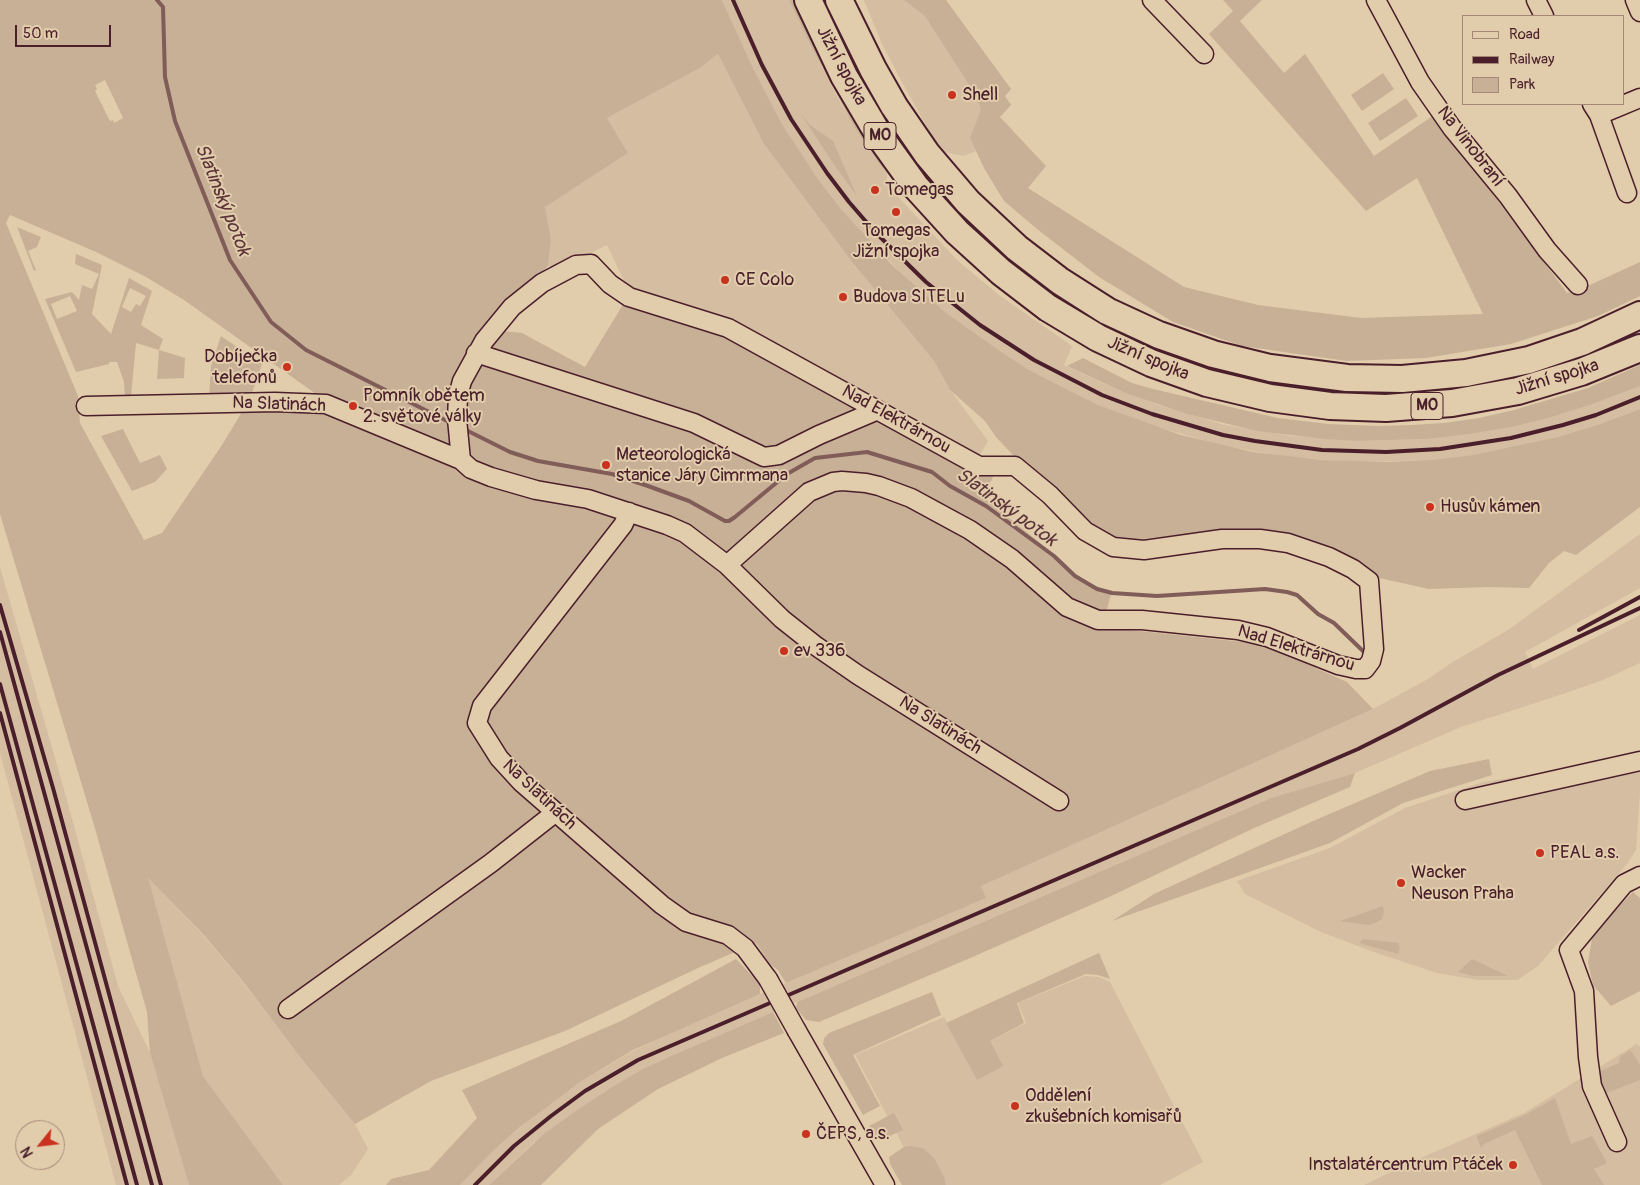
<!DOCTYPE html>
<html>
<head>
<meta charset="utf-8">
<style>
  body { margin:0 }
  #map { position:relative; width:1640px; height:1185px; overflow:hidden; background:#e1ccab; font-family:Pangolin,sans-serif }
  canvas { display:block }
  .legend { position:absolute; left:1462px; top:15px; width:162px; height:90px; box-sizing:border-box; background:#e1ccab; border:1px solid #a58778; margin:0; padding:6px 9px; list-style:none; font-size:15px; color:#4a1f2b }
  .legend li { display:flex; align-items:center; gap:10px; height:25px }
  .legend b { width:25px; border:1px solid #a58778 }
  .north { position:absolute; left:15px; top:1120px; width:50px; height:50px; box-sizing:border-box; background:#e1ccab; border:1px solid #a58778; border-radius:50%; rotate:241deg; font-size:14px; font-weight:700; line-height:20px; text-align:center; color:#4a1f2b }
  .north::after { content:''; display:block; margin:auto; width:18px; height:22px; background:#c8321e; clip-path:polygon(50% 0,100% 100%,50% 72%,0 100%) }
  .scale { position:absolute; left:15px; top:25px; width:96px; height:22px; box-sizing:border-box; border:2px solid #4a1f2b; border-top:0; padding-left:6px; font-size:15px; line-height:18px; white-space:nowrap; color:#4a1f2b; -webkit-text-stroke:4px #e1ccab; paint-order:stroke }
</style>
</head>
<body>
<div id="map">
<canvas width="1640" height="1185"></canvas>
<ul class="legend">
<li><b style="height:6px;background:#e1ccab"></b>Road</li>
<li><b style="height:6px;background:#4a1f2b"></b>Railway</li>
<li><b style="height:14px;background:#c8b096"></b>Park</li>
</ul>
<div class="north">N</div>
<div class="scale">50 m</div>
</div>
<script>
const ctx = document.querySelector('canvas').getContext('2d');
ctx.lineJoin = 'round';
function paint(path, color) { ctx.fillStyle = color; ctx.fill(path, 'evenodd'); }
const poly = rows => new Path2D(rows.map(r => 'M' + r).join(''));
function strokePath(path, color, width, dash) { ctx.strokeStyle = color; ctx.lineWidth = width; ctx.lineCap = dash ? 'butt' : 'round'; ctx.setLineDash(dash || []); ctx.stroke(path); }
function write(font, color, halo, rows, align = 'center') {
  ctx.font = font + ' Pangolin,sans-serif'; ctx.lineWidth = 4; ctx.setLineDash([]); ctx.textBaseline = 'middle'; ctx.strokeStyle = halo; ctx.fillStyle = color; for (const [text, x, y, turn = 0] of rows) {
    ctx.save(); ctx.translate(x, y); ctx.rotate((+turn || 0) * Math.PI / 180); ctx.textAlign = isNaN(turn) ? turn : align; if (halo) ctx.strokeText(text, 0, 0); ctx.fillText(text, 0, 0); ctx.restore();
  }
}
const built = poly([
  [722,0,789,0,813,50,842,106,872,154,887,172,887,185,958,261,999,295,1072,346,1064,365,1107,385,1155,404,1225,425,1291,436,1356,441,1428,439,1470,434,1512,427,1552,417,1593,404,1640,386,1640,409,1600,424,1558,437,1517,447,1473,455,1430,460,1356,462,1288,457,1220,445,1148,424,1098,405,1029,370,974,334,946,313,919,290,867,239,841,209,818,179,782,124,753,68],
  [864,0,904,0,925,15,976,96,981,110,980,120,970,138,976,151,963,156,945,152,932,136,903,84,882,44],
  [718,54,764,144,852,262,934,361,950,390,988,441,977,460,630,293,607,245,558,269,548,266,551,240,544,207,628,153,607,118,700,68],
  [1640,534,1640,588,1525,652,1533,669,1640,615,1640,663,1603,680,1557,696,1461,727,1355,773,1271,798,678,1053,612,1087,583,1106,533,1143,489,1185,460,1185,492,1152,544,1107,580,1082,633,1051,669,1033,985,898,980,886,1373,709,1428,679,1451,663,1508,630],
  [0,567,63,786,118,986,150,1053,189,1185,116,1185,0,753],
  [1640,756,1640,792,1636,850,1627,864,1538,966,1517,980,1479,980,1437,973,1374,952,1321,932,1245,894,1237,881,1330,848,1405,808,1483,782,1578,768],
  [147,877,203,935,245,985,300,1057,355,1124,368,1149,351,1175,339,1185,283,1185,203,1076],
  [1085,976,1099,977,1110,982,1203,1162,1160,1185,924,1185,855,1055,944,1017,977,1080,990,1041,1026,1023,1018,1003],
  [1637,1044,1640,1047,1640,1185,1364,1185,1414,1161,1524,1113]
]);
const green = poly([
  [0,0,722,0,753,68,782,124,818,179,841,209,891,264,946,313,1000,351,1029,370,1098,405,1181,435,1253,452,1322,460,1387,462,1430,460,1473,455,1558,437,1600,424,1640,409,1640,507,1576,555,1564,551,1549,563,1529,588,1488,587,1429,589,1379,578,1343,560,1217,531,1142,539,1116,539,1090,528,1012,454,996,437,985,421,950,390,934,361,852,262,764,144,718,54,700,68,607,118,628,153,545,207,551,240,548,266,538,276,513,294,482,329,522,333,585,367,630,293,731,324,996,471,983,497,1055,555,1072,572,1095,586,1112,591,1102,627,1262,644,1347,682,1373,709,981,886,986,898,786,983,778,970,770,964,756,943,698,968,565,1031,431,1081,355,1124,300,1057,245,984,203,934,148,878,203,1076,283,1185,189,1185,150,1053,147,1012,94,825,0,514],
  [105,80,123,118,114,123,113,120,110,121,95,91,97,89,95,85],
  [10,215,96,252,146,277,184,300,323,399,245,407,222,445,162,533,144,540,80,423,78,396,6,223],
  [789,0,794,0,821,55,855,118,889,172,887,172,878,162,855,128,813,50],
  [819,0,826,0,883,110,1118,330,1140,341,1159,348,1272,380,1344,390,1640,328,1640,335,1615,347,1555,370,1471,391,1357,397,1246,382,1135,346,1043,291,976,236,914,166,868,96],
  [904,0,946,0,1011,89,1005,96,1011,105,1000,117,1046,166,1028,188,1184,287,1258,305,1361,318,1483,314,1417,178,1366,211,1209,34,1233,11,1223,0,1262,0,1240,21,1284,73,1305,54,1374,156,1434,115,1567,293,1579,290,1640,262,1640,296,1598,316,1511,344,1426,358,1347,361,1242,346,1173,322,1099,277,1037,229,1004,201,984,168,970,138,981,110,976,96,925,16],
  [1383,73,1394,89,1362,111,1351,95],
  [1406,98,1418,116,1380,141,1368,123],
  [801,114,810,125,833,141,857,196,835,166],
  [17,227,41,237,37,247,28,251,36,270,34,271],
  [76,254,102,265,92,314,111,334,129,278,152,291,141,325,163,339,159,350,185,358,184,378,157,379,159,350,136,343,131,396,125,396,124,382,117,362,109,362,109,364,76,372,45,299,72,292,79,300,82,285,92,289,99,274,75,264],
  [130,288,146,296,140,306,136,304,131,312,122,307],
  [70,296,77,311,57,319,51,304],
  [221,336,262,364,251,396,209,398,211,366],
  [1083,358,1132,383,1153,389,1278,418,1328,424,1379,426,1412,425,1444,423,1479,418,1514,410,1588,388,1640,365,1640,386,1593,404,1552,417,1512,427,1470,434,1428,439,1356,441,1324,439,1257,431,1187,414,1128,394,1067,366],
  [123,429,140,463,160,455,167,469,155,482,132,491,101,436],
  [1489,759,1492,775,1403,803,1330,843,1112,921,1154,894,1313,821,1430,771],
  [1355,773,1350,787,1252,829,1109,897,968,959,819,1022,806,1020,796,1008,797,1002,1271,798],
  [1633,892,1640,898,1640,991,1611,1006,1593,985,1588,962,1593,933],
  [1383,906,1384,912,1382,919,1377,922,1369,925,1340,921],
  [1363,939,1398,943,1400,947,1398,954,1359,943],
  [1099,953,1110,979,1098,975,1086,974,1017,1003,1024,1023,990,1041,1003,1066,977,1080,946,1023],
  [736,959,760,984,760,994,633,1050,580,1082,520,1127,492,1152,460,1185,386,1185,391,1179,429,1170,477,1118,462,1090,621,1021],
  [1472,959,1508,976,1474,976,1458,972],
  [932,992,941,1015,853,1055,880,1106,863,1115,823,1044,824,1038,829,1033],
  [773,1012,784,1033,722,1058,658,1089,598,1129,541,1185,489,1185,545,1133,583,1106,612,1087,643,1069,678,1053],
  [1630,1050,1640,1064,1640,1080,1604,1094,1600,1083,1598,1072,1619,1063,1620,1057],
  [1555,1098,1571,1144,1592,1136,1607,1163,1594,1169,1604,1185,1542,1185,1515,1130,1484,1144,1481,1148,1477,1136,1525,1115],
  [894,1113,903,1130,881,1140,876,1137,869,1126],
  [910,1146,923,1148,934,1158,944,1177,946,1185,902,1185,890,1164,889,1157,904,1147]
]);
const stream = poly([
  [157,0,163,7,165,77,175,121,230,260,271,322,306,350,451,423],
  [464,429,510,452,538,461,612,474,648,486,689,501,725,521,729,521,735,517,787,474,815,458,867,452,932,472,950,486,986,506,1054,556,1075,576,1097,589,1112,593,1157,596,1265,589,1287,592,1297,595,1318,614,1334,623,1364,652]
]);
const minor = poly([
  [1152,0,1204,54],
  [1376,0,1420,82,1452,128,1508,196,1547,250,1578,285],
  [1536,0,1544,16],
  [1635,0,1640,12],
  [1592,104,1599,115,1627,193],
  [1599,115,1640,98],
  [476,353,694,423,764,457,779,455,819,435,878,410],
  [86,406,275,402,326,404,461,460,471,469,491,477,536,490,588,499,667,525,685,533,727,565,782,619,816,646,858,675,1059,801],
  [461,460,457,419,458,396,462,381,484,341,512,307,542,283,576,265,591,264,610,284,629,297,728,328,979,466,1015,466,1050,495,1085,531,1113,547,1144,550,1222,539,1260,539,1288,543,1329,557,1353,569,1369,581,1374,649,1371,661,1365,669,1356,669,1338,665,1267,637,1238,630,1142,620,1098,620,1067,607,1012,559,970,530,911,498,879,486,866,483,842,481,833,482,809,492,727,565],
  [629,512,623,525,482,706,477,723,499,758,521,782,662,905,686,922,728,935,745,948,768,979],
  [1465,800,1640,761],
  [288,1009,491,863,556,812],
  [797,1031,885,1185],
  [1617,1142,1592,1086,1588,1057,1584,991,1569,950,1624,884,1640,876]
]);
const highway = poly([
  [808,0,844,76,880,137,916,187,957,232,1001,272,1048,308,1098,338,1151,363,1207,383,1270,398,1330,406,1386,408,1452,403,1518,391,1581,372,1640,348],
  [839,0,873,69,894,106,927,154,968,202,1017,248,1060,281,1107,311,1159,335,1213,354,1270,368,1347,378,1402,379,1466,373,1529,360,1582,342,1640,315]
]);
const rail = poly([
  [733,0,762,65,791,119,827,173,849,202,875,232,926,282,980,325,1034,360,1102,395,1152,414,1223,435,1255,441,1322,450,1386,452,1440,449,1511,438,1563,425,1596,415,1640,397],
  [0,605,53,788,161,1185],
  [1579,630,1640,597],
  [0,632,152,1185],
  [0,684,137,1185],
  [0,713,127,1185],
  [475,1185,514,1146,551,1116,585,1091,638,1060,1358,749,1400,728,1498,675,1640,608]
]);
const minorBridge = poly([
  [768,979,797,1031]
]);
const markers = [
  [952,95,5,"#c8321e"],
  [875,190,5,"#c8321e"],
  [896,212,5,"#c8321e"],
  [725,280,5,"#c8321e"],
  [843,297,5,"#c8321e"],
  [287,367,5,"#c8321e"],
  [353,406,5,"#c8321e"],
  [606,465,5,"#c8321e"],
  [1430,507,5,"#c8321e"],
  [784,651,5,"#c8321e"],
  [1540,853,5,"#c8321e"],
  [1401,883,5,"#c8321e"],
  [1015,1106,5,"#c8321e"],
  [806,1134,5,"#c8321e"],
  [1513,1165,5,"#c8321e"]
];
const shields = [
  [880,136,32],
  [1427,406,32]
];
const shieldNames = [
  ["MO",880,136],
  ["MO",1427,406]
];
const streetNames = [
  ["Jižní spojka",841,66,62],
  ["Na Vinobraní",1470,147,52],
  ["Jižní spojka",1148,359,23],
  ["Jižní spojka",1557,378,-17],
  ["Na Slatinách",279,405,2],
  ["Nad Elektrárnou",896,420,29],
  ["Nad Elektrárnou",1296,649,17],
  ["Na Slatinách",940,726,32],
  ["Na Slatinách",539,795,43]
];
const poiNames = [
  ["Shell",962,95],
  ["Tomegas",885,190],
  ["Tomegas",896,231,"center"],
  ["Jižní spojka",896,252,"center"],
  ["CE Colo",735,280],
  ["Budova SITELu",853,297],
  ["Dobíječka",277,357,"right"],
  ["telefonů",277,378,"right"],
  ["Pomník obětem",363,396],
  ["2. světové války",363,417],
  ["Meteorologická",616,455],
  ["stanice Járy Cimrmana",616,476],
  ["Husův kámen",1440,507],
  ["ev 336",794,651],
  ["PEAL a.s.",1550,853],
  ["Wacker",1411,873],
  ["Neuson Praha",1411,894],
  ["Oddělení",1025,1096],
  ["zkušebních komisařů",1025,1117],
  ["ČEPS, a.s.",816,1134],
  ["Instalatércentrum Ptáček",1503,1165,"right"]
];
const waterNames = [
  ["Slatinský potok",222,200,68],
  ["Slatinský potok",1006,508,36]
];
paint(built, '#d4bda0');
paint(green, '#c8b096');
strokePath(stream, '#815d59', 4);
strokePath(minor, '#4a1f2b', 21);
strokePath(highway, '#4a1f2b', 30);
strokePath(minor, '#e1ccab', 18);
strokePath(highway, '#e1ccab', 26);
strokePath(rail, '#4a1f2b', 4);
strokePath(minorBridge, '#4a1f2b', 21, []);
strokePath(minorBridge, '#e1ccab', 18);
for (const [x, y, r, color] of markers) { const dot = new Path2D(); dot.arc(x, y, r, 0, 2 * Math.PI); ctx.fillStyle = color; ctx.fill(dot); strokePath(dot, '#e1ccab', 2); }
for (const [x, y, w] of shields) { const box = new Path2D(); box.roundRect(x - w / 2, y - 13.5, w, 27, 4); ctx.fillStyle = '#e1ccab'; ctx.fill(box); strokePath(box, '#4a1f2b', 1); }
write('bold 16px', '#4a1f2b', null, shieldNames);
write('18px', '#4a1f2b', '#e1ccab', streetNames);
write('18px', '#4a1f2b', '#e1ccab', poiNames, 'left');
write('italic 19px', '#5c343a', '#e1ccab', waterNames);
</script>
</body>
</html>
